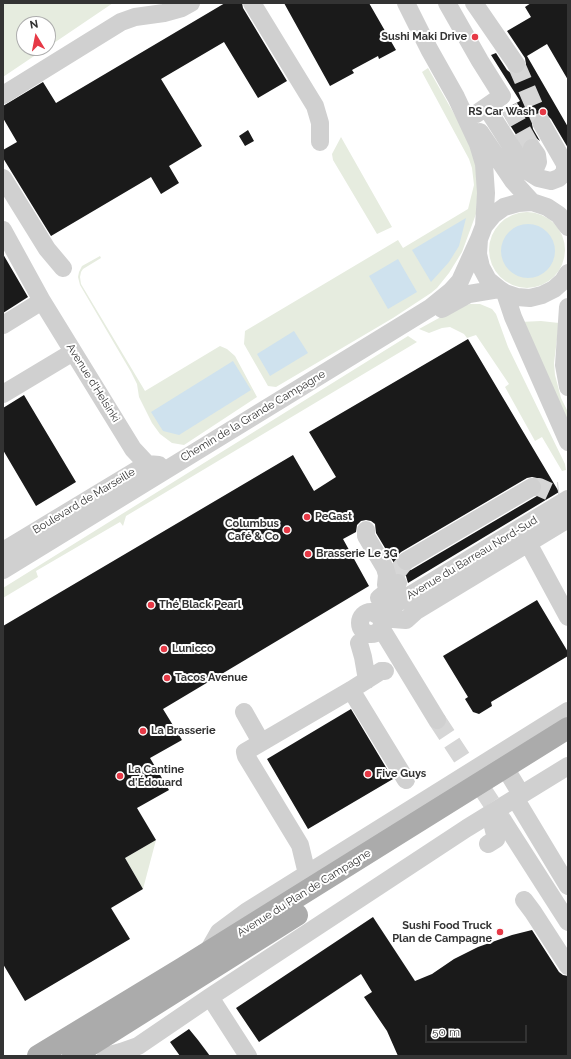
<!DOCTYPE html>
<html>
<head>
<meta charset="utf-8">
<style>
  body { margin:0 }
  #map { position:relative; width:571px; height:1059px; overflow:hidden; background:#fff; font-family:Raleway,sans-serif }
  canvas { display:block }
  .frame { position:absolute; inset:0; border:4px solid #333; pointer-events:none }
  .north { position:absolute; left:16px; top:16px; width:40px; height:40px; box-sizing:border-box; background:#fff; border:1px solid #adadad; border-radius:50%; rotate:350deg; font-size:11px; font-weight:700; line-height:16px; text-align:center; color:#333 }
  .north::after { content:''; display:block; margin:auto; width:14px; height:18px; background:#e63946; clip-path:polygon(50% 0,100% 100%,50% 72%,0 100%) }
  .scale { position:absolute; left:425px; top:1025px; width:102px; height:18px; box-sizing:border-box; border:2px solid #333; border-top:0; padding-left:5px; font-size:12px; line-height:14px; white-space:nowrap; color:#333; -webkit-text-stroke:3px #fff; paint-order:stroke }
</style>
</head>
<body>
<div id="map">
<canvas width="571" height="1059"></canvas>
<div class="frame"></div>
<div class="north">N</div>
<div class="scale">50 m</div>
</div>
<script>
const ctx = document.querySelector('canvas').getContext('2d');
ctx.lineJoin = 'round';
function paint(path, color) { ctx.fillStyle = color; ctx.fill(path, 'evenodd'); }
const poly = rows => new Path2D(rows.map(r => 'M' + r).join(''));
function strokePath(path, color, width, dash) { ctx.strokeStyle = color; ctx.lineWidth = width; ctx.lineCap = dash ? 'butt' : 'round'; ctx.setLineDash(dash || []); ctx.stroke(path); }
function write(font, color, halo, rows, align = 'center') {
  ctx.font = font + ' Raleway,sans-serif'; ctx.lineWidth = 4; ctx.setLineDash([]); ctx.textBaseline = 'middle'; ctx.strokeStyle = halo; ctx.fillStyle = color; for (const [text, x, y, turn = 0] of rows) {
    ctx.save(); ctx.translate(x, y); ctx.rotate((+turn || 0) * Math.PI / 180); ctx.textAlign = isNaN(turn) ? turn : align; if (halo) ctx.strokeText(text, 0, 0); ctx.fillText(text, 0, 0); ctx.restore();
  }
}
const green = poly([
  [3,3,113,3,48,47,48,24,24,24,24,48,46,48,3,77],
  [428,68,469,140,479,172,476,214,462,252,449,273,437,288,431,293,393,318,276,387,268,386,244,344,245,331,398,240,403,248,468,209,474,185,472,168,469,159,422,72],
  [341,137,392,227,377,234,333,160,332,154],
  '489 250a38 38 0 1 1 76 0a38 38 0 1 1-76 0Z',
  [100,256,101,258,83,269,81,272,80,277,81,284,145,391,220,346,227,349,235,356,257,397,184,445,172,443,160,434,152,423,139,397,137,384,131,372,80,285,78,277,79,272,82,266],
  [470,304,480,304,492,309,496,314,508,347,565,464,566,470,562,471,542,437,535,441,505,387,509,384,476,335,467,338,464,334,450,327,442,328,429,333,419,329,459,307],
  [541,321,559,323,554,363,555,375,561,398,568,412,568,422,520,322],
  [408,336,417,342,126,516,123,526,120,522,36,571,38,577,3,598,3,588],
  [156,840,143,889,125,858]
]);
const water = poly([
  [466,218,459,246,449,262,431,282,412,250],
  '501 251a27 27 0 1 1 54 0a27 27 0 1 1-54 0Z',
  [398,259,417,292,388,309,369,276],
  [294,331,308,353,270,376,257,354],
  [233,361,251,390,179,435,163,431,151,412]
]);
const building = poly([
  [225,3,242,3,243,8,287,81,258,98,224,42,161,79,202,146,169,166,179,183,161,194,151,177,51,236,3,158,3,150,17,142,3,118,3,106,43,82,56,103],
  [284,3,369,3,396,50,379,59,378,56,352,70,354,73,330,86],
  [531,3,568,3,568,80,547,44,527,56,568,127,568,148,551,119,547,115,542,114,536,115,533,118,532,124,533,129,540,141,536,138,531,138,526,140,522,144,501,111,520,101,491,55,496,53,507,70,512,74,517,74,522,72,525,69,526,64,525,58,507,31,531,17,525,7],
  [248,130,254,141,245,146,239,136],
  [3,254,28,297,3,313],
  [468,339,559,492,408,583,406,576,402,573,397,573,394,563,376,533,375,524,371,521,366,520,361,521,357,525,356,532,343,539,369,586,163,709,182,740,150,758,169,790,137,808,156,840,125,858,143,889,111,908,130,939,25,1001,3,964,3,626,293,455,314,491,336,477,309,432],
  [532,477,537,478,541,482,542,487,541,492,537,496,411,570,406,571,401,570,397,567,396,561,397,556,401,552,527,478],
  [24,395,76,482,36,506,3,450,3,408],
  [537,600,568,652,568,656,491,702,492,706,479,714,473,712,465,699,468,697,443,656],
  [351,709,393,779,308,829,267,759],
  [373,917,415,981,432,974,454,959,478,947,512,935,532,930,559,972,563,975,568,976,568,1056,398,1056,387,1031,364,997,372,992,361,974,259,1042,236,1008],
  [189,1029,198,1040,210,1056,180,1056,170,1042]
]);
const minorTunnel = poly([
  [516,64,542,124],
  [509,107,532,148],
  [532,487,539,487,550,492,559,491],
  [394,576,406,561],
  [437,720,504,822]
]);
const minor = poly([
  [252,3,315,106,320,123,320,142],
  [406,3,429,49,456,97,478,144,484,164,486,193,484,226],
  [447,3,480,61,502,96,476,114],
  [474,3,516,64],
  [3,95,121,22,135,17,164,13,182,8,191,3],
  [486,107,527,171,538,178,551,181,559,178,565,172,565,164,542,124],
  [480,132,513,181,532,202],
  [527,171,535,169,538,162,537,155,532,148],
  [3,178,47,249,63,268],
  [568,227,559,215,547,207,532,202,518,203,504,207,493,215,484,226,479,239,478,254,481,267,488,280,499,289,505,293,517,297,530,298,542,295,554,289,563,281,568,273],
  [3,230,42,301,133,449,147,464],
  [505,293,513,317,568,442],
  [568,307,564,365,568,387],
  [442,309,469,294,499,289],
  [3,325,42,301],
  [3,394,73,352],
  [366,530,366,536,385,568,387,575,386,585],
  [528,543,568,617],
  [3,551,147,464,159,465],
  [406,561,532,487],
  [3,570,430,308,451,291,460,281,479,239],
  [379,598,398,583],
  '360 623a11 11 0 1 1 22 0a11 11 0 1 1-22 0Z',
  [375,614,389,608,568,499],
  [380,618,406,620,416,611,568,519],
  [381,628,437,720],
  [359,643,363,657,367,680],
  [351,690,406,780],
  [244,712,261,742],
  [498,756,521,794],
  [515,798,568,886],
  [504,822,568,922],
  [488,844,496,839,490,814],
  [307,874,300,845,246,756,245,752,351,690,381,671,385,671],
  [524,900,533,912,568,966],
  [207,953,219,932,246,912,568,711],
  [210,997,248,1056],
  [106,1056,121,1052,138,1046,210,997,467,828,568,766]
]);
const major = poly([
  [38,1056,183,968,568,728],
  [73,1056,297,915]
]);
const markers = [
  [475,37,4,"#e63946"],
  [543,112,4,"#e63946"],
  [307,517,4,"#e63946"],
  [287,530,4,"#e63946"],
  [308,554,4,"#e63946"],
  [151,605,4,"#e63946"],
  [164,649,4,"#e63946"],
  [167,678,4,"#e63946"],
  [143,731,4,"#e63946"],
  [368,774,4,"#e63946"],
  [120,776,4,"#e63946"],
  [500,932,4,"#e63946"]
];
const poiNames = [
  ["Sushi Maki Drive",467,37,"right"],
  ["RS Car Wash",535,112,"right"],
  ["PeGast",315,517],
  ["Columbus",279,524,"right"],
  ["Café & Co",279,537,"right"],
  ["Brasserie Le 3G",316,554],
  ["Thé Black Pearl",159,605],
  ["Lunicco",172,649],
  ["Tacos Avenue",175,678],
  ["La Brasserie",151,731],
  ["La Cantine",128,770],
  ["d'Édouard",128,783],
  ["Five Guys",376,774],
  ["Sushi Food Truck",492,926,"right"],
  ["Plan de Campagne",492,939,"right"]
];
const streetNames = [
  ["Avenue d'Helsinki",93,383,58],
  ["Chemin de la Grande Campagne",253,416,-31],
  ["Boulevard de Marseille",84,501,-31],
  ["Avenue du Barreau Nord-Sud",472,558,-31],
  ["Avenue du Plan de Campagne",304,893,-32]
];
paint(green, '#e6ecdf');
paint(water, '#cfe2ee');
paint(building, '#1a1a1a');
strokePath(minorTunnel, '#d6d6d6', 18, [18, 9]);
strokePath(minor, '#d0d0d0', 18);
strokePath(major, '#ababab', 22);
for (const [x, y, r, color] of markers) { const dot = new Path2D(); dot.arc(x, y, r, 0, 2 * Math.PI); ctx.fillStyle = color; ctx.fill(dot); strokePath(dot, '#fff', 1.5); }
write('bold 11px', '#333', '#fff', poiNames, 'left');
write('11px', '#333', '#fff', streetNames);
</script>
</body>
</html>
